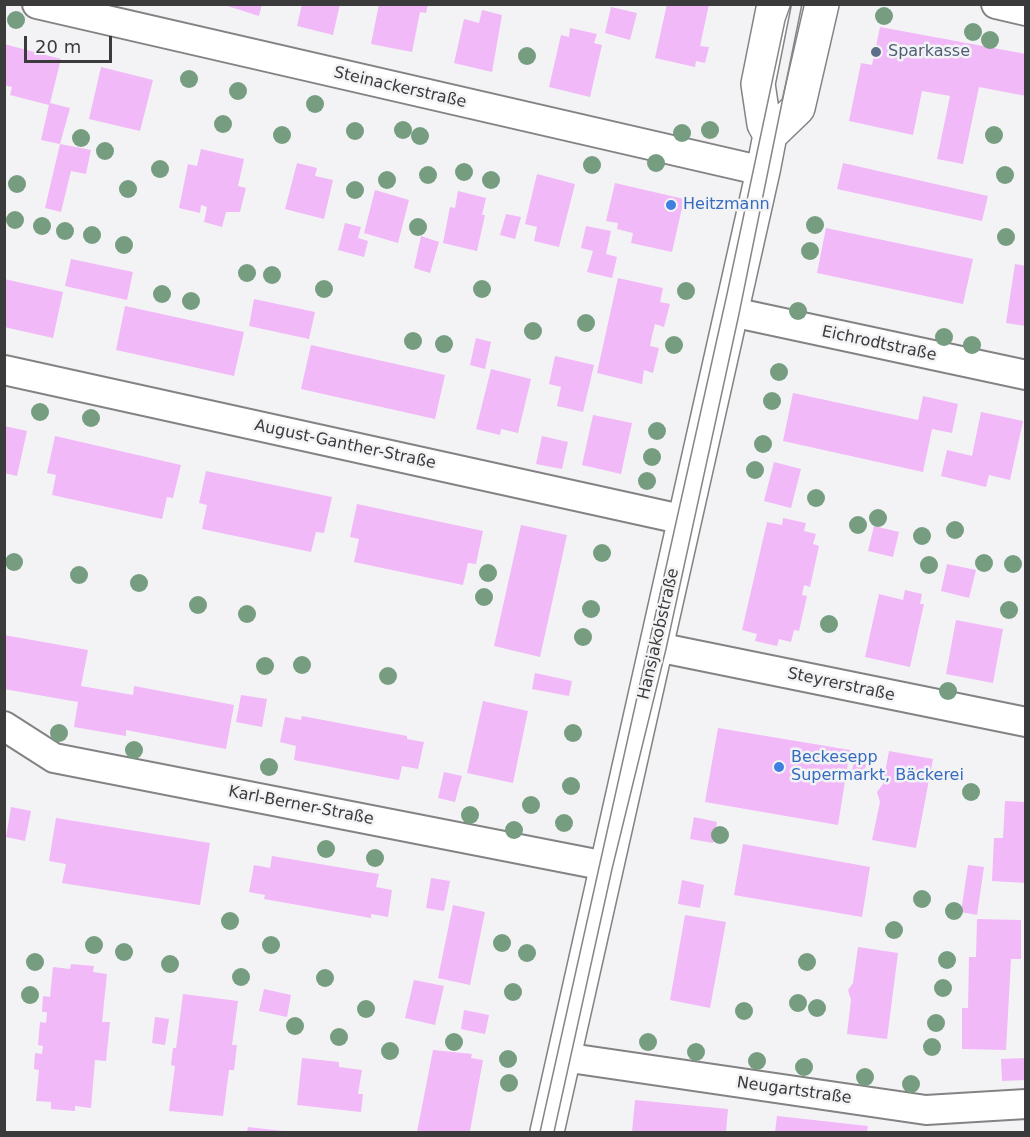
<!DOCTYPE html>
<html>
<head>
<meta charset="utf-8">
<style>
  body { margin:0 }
  #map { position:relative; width:1030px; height:1137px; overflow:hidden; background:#f3f3f5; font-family:"DejaVu Sans",sans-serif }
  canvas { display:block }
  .frame { position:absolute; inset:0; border:6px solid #3b3b3c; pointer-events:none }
  .scale { position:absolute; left:24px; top:36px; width:88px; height:27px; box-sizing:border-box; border:3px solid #3b3b3c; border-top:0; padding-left:8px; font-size:18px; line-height:21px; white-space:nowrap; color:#3b3b3c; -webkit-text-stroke:4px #f3f3f5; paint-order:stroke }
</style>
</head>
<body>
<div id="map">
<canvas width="1030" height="1137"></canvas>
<div class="frame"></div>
<div class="scale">20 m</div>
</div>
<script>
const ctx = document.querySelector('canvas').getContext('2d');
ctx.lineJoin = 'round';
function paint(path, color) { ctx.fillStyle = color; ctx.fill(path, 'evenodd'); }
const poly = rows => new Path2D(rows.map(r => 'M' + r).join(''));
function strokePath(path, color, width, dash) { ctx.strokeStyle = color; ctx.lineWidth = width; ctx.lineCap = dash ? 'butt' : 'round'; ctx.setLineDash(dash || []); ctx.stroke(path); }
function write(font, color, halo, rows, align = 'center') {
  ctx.font = font + ' "DejaVu Sans",sans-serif'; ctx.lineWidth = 5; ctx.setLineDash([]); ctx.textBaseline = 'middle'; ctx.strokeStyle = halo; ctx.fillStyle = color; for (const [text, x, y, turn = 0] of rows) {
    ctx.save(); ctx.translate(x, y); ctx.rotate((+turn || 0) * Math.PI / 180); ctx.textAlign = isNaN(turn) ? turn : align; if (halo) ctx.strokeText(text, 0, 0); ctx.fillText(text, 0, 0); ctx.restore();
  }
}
const building = poly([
  [221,4,262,4,259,16],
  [302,4,340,4,333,35,297,26],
  [379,4,428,4,426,13,420,12,412,52,371,44],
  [667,4,709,4,700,46,709,47,705,63,696,61,695,67,655,58],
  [611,7,637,13,630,40,605,33],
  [482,10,502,15,492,72,454,63,464,19,479,23],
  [880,27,1026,54,1026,96,979,87,963,164,937,159,950,96,922,91,913,135,849,121,861,63,872,65],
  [570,28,597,34,594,43,602,45,590,97,549,87,561,35,569,37],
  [4,44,61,59,50,103,70,108,60,144,41,140,49,105,10,95,12,87,4,85],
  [101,67,153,80,140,131,89,119],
  [60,144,91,150,86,174,71,171,61,212,45,208],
  [201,149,244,159,238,186,246,188,240,212,226,212,222,227,204,222,207,207,201,205,200,213,179,208,188,164,197,166],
  [297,163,317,168,315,176,333,180,324,219,285,209],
  [843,163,988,196,982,221,837,189],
  [537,174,575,184,559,247,534,241,537,227,525,224],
  [615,183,684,199,672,252,631,243,633,233,617,229,618,223,606,221],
  [375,190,409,200,398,243,364,233],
  [458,191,486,198,482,215,485,215,477,251,443,243,450,207,455,208],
  [506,214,521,217,515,239,500,235],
  [345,223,361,227,358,238,368,241,364,257,338,250],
  [586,226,611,231,606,254,617,257,612,278,587,272,593,251,581,248],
  [826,228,973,259,963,304,817,273],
  [421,236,439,242,430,273,414,268],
  [71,259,133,272,127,300,65,286],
  [1015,264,1026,266,1026,326,1006,323],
  [618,278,663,288,660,302,670,304,664,327,655,324,652,336,650,346,659,348,653,373,644,370,642,384,597,373],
  [4,279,63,292,53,338,4,327],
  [254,299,315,312,309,339,249,326],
  [125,306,244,332,234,376,116,350],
  [476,338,491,342,485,369,470,365],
  [311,345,445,375,435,419,301,389],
  [555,356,594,365,583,412,557,406,561,387,549,384],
  [491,369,531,379,518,433,501,429,500,435,476,429],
  [793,393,918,420,923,396,958,404,952,433,932,429,923,472,783,441],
  [981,412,1023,421,1010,480,989,475,986,487,941,476,947,450,972,456],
  [593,415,632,423,621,474,582,465],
  [4,426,27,431,17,476,4,473],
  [55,436,181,465,173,498,167,497,162,519,52,495,56,475,47,473],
  [542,436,568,442,562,469,536,464],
  [774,462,801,469,791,508,764,501],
  [206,471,332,497,324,533,316,532,311,552,202,529,207,505,199,503],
  [357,504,483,531,476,564,468,563,463,585,354,562,359,539,350,537],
  [783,518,806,523,804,531,816,534,813,544,819,546,810,587,804,585,802,595,807,596,799,631,794,630,791,642,779,639,777,646,755,641,757,634,742,630,767,522,782,525],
  [521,525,567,535,540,657,494,646],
  [874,526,899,532,893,557,868,551],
  [947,564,976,570,969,598,941,591],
  [905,590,922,594,920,604,924,604,910,667,865,657,879,594,903,600],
  [956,620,1003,629,993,683,946,674],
  [4,635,88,650,81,686,133,695,134,686,234,705,226,749,126,730,126,736,74,727,78,702,4,689],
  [535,673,572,681,569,696,532,689],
  [241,695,267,699,262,727,236,722],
  [483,701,528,711,513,783,467,773],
  [302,716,407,736,407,739,424,742,418,769,402,766,399,780,294,760,296,746,280,742,285,717,301,720],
  [718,728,850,750,838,825,705,802],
  [889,751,933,759,916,848,872,840,880,802,877,792,883,784],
  [855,753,867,755,864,779,851,777],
  [444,772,462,776,455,802,438,798],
  [1005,801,1026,802,1026,883,992,881,994,838,1003,838],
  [11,807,31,811,25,841,6,837],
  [694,817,717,822,713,843,690,839],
  [56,818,210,843,200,905,62,883,66,864,49,861],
  [743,844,870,867,862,917,734,895],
  [272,856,379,874,376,887,392,890,388,917,371,914,371,918,264,899,265,895,249,892,254,865,270,868],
  [968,865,984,867,977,915,961,912],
  [431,878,450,881,444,911,426,908],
  [682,880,704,885,700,908,678,904],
  [453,905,485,912,470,985,438,978],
  [685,915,726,922,710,1008,670,1000],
  [977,919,1021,920,1021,959,1011,959,1006,1050,962,1049,962,1008,968,1008,969,957,976,957],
  [858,947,898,953,887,1039,847,1034,851,1000,848,990,853,983],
  [71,964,94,966,93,972,107,974,102,1022,110,1022,106,1061,95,1060,91,1108,75,1106,75,1111,51,1109,51,1102,36,1101,39,1070,34,1069,35,1053,42,1054,43,1046,38,1045,40,1022,46,1023,47,1012,42,1012,43,996,50,997,53,967,70,969],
  [414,980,444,986,435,1025,405,1018],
  [264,989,291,995,287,1017,259,1011],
  [183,994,238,1001,232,1045,237,1045,234,1070,229,1070,223,1116,169,1111,175,1066,171,1065,173,1048,176,1048],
  [464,1010,489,1015,485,1034,461,1029],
  [155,1017,169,1019,165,1045,152,1043],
  [433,1050,472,1054,471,1058,483,1060,470,1131,467,1132,417,1132],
  [302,1058,339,1062,339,1067,362,1070,358,1094,363,1094,361,1112,297,1105],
  [1026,1058,1026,1080,1002,1081,1001,1059],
  [635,1100,728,1109,726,1132,632,1132],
  [777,1116,868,1126,867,1132,775,1132],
  [248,1127,283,1131,283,1132,247,1132]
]);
const street = poly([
  [37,4,763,171],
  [996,4,1026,11],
  [732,312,1026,375],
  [4,370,685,520],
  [657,647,1026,722],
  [4,726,54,758,606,866],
  [563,1057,926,1110,1026,1104]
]);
const secondary = poly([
  [770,135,798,108,822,4],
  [547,1132,763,171,770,135,764,124,758,84,774,4]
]);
const tram = poly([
  [540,1132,727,294,785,21,791,4],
  [554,1132,612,869,666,649,739,314,802,4]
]);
const trees = [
  [884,16],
  [16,20],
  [973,32],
  [990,40],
  [527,56],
  [189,79],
  [238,91],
  [315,104],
  [223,124],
  [403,130],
  [710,130],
  [355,131],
  [682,133],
  [282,135],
  [994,135],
  [420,136],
  [81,138],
  [105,151],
  [656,163],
  [592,165],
  [160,169],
  [464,172],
  [428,175],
  [1005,175],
  [387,180],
  [491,180],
  [17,184],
  [128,189],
  [355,190],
  [15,220],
  [815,225],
  [42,226],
  [418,227],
  [65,231],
  [92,235],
  [1006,237],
  [124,245],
  [810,251],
  [247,273],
  [272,275],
  [324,289],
  [482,289],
  [686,291],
  [162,294],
  [191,301],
  [798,311],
  [586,323],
  [533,331],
  [944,337],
  [413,341],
  [444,344],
  [674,345],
  [972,345],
  [779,372],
  [772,401],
  [40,412],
  [91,418],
  [657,431],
  [763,444],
  [652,457],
  [755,470],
  [647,481],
  [816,498],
  [878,518],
  [858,525],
  [955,530],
  [922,536],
  [602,553],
  [14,562],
  [984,563],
  [1013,564],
  [929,565],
  [488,573],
  [79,575],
  [139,583],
  [484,597],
  [198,605],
  [591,609],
  [1009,610],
  [247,614],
  [829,624],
  [583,637],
  [302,665],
  [265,666],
  [388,676],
  [948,691],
  [59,733],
  [573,733],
  [134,750],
  [269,767],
  [571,786],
  [971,792],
  [531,805],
  [470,815],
  [564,823],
  [514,830],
  [720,835],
  [326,849],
  [375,858],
  [922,899],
  [954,911],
  [230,921],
  [894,930],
  [502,943],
  [94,945],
  [271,945],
  [124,952],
  [527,953],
  [947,960],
  [35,962],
  [807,962],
  [170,964],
  [241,977],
  [325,978],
  [943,988],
  [513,992],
  [30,995],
  [798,1003],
  [817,1008],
  [366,1009],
  [744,1011],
  [936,1023],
  [295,1026],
  [339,1037],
  [454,1042],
  [648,1042],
  [932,1047],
  [390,1051],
  [696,1052],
  [508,1059],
  [757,1061],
  [804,1067],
  [865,1077],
  [509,1083],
  [911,1084]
];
const markers = [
  [876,52,6,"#5c6f8a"],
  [671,205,6,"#3f7fe0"],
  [779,767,6,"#3f7fe0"]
];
const serviceNames = [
  ["Sparkasse",888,52]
];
const streetNames = [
  ["Steinackerstraße",400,88,13],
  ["Eichrodtstraße",879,344,12],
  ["August-Ganther-Straße",345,445,12],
  ["Hansjakobstraße",659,634,-77],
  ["Steyrerstraße",841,685,12],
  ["Karl-Berner-Straße",301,806,11],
  ["Neugartstraße",794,1091,8]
];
const shopNames = [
  ["Heitzmann",683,205],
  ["Beckesepp",791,758],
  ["Supermarkt, Bäckerei",791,776]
];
paint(building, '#f1b9f8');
strokePath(street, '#838384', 32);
strokePath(secondary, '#838384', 36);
strokePath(street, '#fff', 28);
strokePath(secondary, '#fff', 33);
strokePath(tram, '#878789', 1.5);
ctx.fillStyle = '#769d80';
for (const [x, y] of trees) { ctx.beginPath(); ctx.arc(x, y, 9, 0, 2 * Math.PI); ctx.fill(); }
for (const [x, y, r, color] of markers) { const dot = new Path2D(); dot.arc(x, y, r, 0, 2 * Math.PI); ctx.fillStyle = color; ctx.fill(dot); strokePath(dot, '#f3f3f5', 2); }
write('16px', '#4e5e75', '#f3f3f5', serviceNames, 'left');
write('16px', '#3b3b3c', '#f3f3f5', streetNames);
write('16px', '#366cbe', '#f3f3f5', shopNames, 'left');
</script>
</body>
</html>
